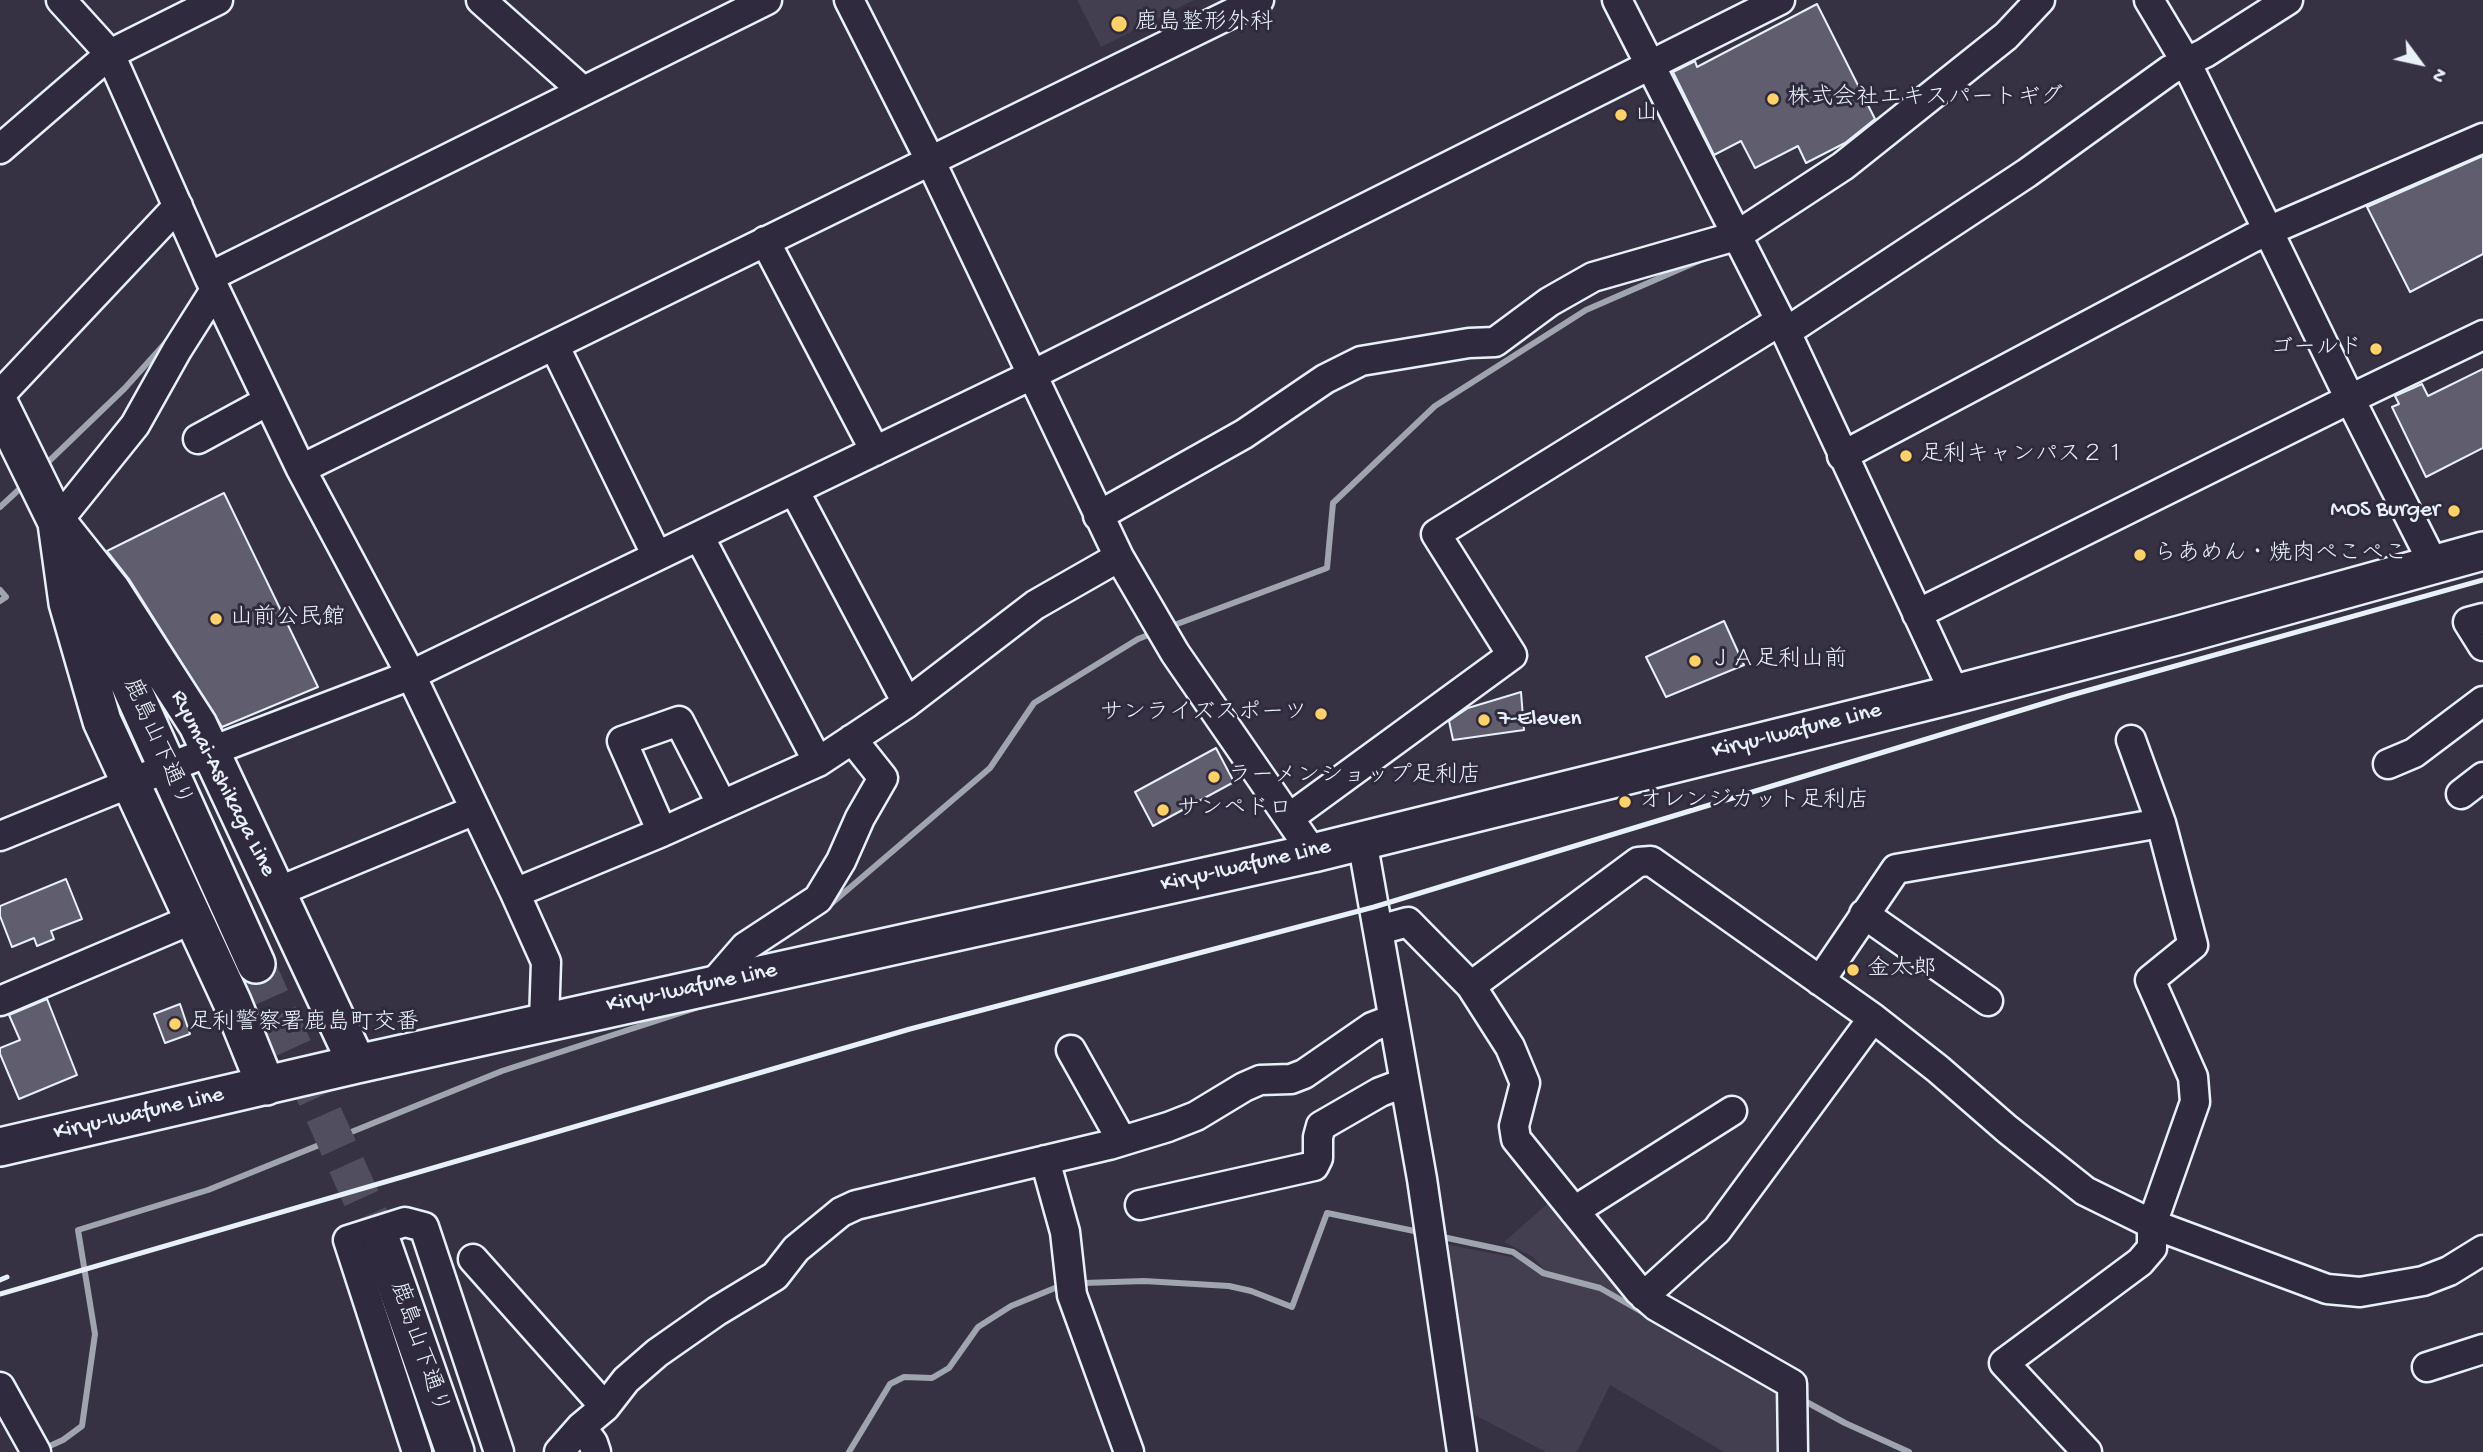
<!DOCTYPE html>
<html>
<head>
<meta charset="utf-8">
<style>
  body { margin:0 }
  #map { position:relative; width:2483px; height:1452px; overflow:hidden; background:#363244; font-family:"Gochi Hand",sans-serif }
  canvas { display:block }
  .north { position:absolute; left:2385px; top:28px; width:70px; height:70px; -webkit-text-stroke:5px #2f2a3d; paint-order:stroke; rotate:123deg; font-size:19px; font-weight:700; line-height:28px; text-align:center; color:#e8f1f8 }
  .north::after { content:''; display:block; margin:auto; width:24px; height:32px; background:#e8f1f8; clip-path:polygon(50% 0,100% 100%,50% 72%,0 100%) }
</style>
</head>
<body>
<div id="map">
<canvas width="2483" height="1452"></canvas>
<div class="north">N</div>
</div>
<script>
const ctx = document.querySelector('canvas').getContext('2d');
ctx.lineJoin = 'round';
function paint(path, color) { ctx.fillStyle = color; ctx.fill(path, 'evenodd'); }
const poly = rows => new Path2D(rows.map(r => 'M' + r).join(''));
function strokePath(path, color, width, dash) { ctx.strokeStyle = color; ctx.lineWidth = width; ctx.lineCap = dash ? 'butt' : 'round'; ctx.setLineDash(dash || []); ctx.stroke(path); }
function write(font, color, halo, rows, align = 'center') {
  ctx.font = font + ' "Gochi Hand","Klee One",sans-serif'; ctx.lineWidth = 6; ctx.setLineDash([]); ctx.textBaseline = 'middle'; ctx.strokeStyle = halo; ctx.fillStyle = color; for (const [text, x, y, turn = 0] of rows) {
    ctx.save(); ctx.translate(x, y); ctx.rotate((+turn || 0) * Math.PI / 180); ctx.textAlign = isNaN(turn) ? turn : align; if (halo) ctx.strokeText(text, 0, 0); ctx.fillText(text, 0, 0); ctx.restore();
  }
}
const built = poly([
  [1077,0,1194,0,1101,47],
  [1555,1197,1648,1309,1785,1387,1787,1452,1724,1452,1610,1385,1577,1452,1546,1452,1469,1412,1445,1244,1516,1258,1538,1274,1543,1268,1533,1257,1504,1242]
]);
const stream = poly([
  [44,466,125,388,169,339],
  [0,507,26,483],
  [0,590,6,597,0,601],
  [1169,627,1327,568,1333,503,1435,406,1586,310,1710,256],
  [825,909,990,768,1034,703,1138,639,1156,632],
  [1438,1236,1513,1252,1543,1273,1600,1288,1644,1313],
  [1084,1283,1144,1281,1229,1286,1251,1291,1292,1307,1327,1213,1424,1233],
  [1801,1399,1845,1423,1909,1452],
  [43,1449,63,1440,82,1426,95,1334,78,1230,208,1190,502,1071,705,1005],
  [849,1452,890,1384,904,1377,932,1378,949,1368,978,1327,1011,1306,1055,1288]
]);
const building = poly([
  [1817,4,1875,119,1845,143,1806,163,1798,146,1755,168,1741,141,1714,155,1673,72,1695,61,1697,67,1817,4],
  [2483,156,2483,254,2410,292,2367,207,2483,156],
  [2483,369,2483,448,2426,477,2392,407,2399,404,2395,396,2422,384,2428,396,2483,369],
  [224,493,318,687,222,727,129,579,107,551,224,493],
  [1724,621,1744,665,1666,697,1646,657,1724,621],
  [1521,692,1524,730,1453,740,1449,721,1468,708,1521,692],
  [1216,748,1234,782,1153,826,1135,792,1216,748],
  [66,879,82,919,51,931,54,939,37,946,34,938,12,947,0,916,0,906,66,879],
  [47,999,77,1075,19,1099,0,1054,0,1048,20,1040,9,1015,47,999],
  [180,1004,190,1034,165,1043,154,1014,180,1004]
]);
const majorTunnel = poly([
  [256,964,382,1244]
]);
const minor = poly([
  [61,0,110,54,209,277,301,469,411,675,515,893,546,962,544,1022],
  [481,0,583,91],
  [849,0,930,160,1119,557,1175,653,1313,853],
  [1617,0,1786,332,1955,694],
  [2149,0,2186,62,2350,399,2434,565],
  [0,149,110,54,218,0],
  [765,241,875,451],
  [209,277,767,0],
  [1786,332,2027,173,2170,70,2205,53,2288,0],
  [554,345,657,556],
  [0,395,178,206],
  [198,439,268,401],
  [1842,456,2252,238,2483,138],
  [301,469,1259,0],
  [794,490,907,703],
  [1098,516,1244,434,1325,379,1361,361,1469,343,1495,342,1549,302,1593,277,1736,236,1843,166,2006,36,2040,0],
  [57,522,135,425,177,350,215,290],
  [699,536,818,762],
  [1917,614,2350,399,2483,335],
  [2483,618,2468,622,2483,646],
  [2388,764,2414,753,2483,701],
  [2461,794,2483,777],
  [1289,818,1512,655,1436,534,1780,321],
  [662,832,622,741,679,721,722,805],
  [0,836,167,768,411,675,1032,375,1780,0],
  [1362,840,1422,1179,1462,1452],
  [277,892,475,810],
  [515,893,662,832,818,762,907,703,1035,605,1119,557],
  [1864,914,1988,1001],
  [1379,930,1408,922,1471,986,1510,1047,1525,1083,1514,1126,1516,1139,1639,1291,1656,1306,1792,1384,1793,1452],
  [1820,981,1896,869,2161,823],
  [712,985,745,947,818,899,841,861,860,818,883,778,852,739],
  [1471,986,1638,862,1651,861,1873,1018,1938,1069,2007,1129,2085,1191,2152,1224,2327,1289,2360,1292,2423,1281,2449,1271,2483,1250],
  [0,1001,193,919],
  [1071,1050,1122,1141],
  [1045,1160,1065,1232,1072,1295,1129,1452],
  [1140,1205,1314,1166,1318,1158,1318,1137,1321,1126,1380,1092,1404,1083],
  [1574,1211,1732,1111],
  [473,1259,605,1407],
  [1644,1296,1717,1230,1873,1018],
  [2427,1367,2483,1349],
  [0,1387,36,1452],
  [581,1427,593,1443,596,1452],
  [417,1452,348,1240,405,1222,424,1227,499,1452],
  [559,1452,581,1427,605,1407,626,1380,657,1353,717,1311,775,1276,796,1249,841,1212,856,1205,1109,1145,1168,1127,1196,1116,1244,1087,1260,1080,1291,1079,1304,1074,1372,1027,1393,1019],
  [2087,1452,2004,1363,2140,1262,2152,1248,2152,1224,2195,1102,2193,1077,2150,980,2193,945,2161,823,2131,740]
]);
const major = poly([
  [0,406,57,522,111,590,198,725,357,1064],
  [57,523,68,603,102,721,232,1002,266,1086],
  [83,580,256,964],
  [0,1147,357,1064,1313,853,1955,694,2180,635,2483,551],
  [382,1244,455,1452]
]);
const rail = poly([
  [0,1280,7,1277],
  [0,1294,910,1029,1374,907,2068,696,2483,580]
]);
const markers = [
  [1119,24,9,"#ffd166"],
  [1773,99,7,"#ffd166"],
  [1621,115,7,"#ffd166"],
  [2376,349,7,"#ffd166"],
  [1906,456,7,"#ffd166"],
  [2454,511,7,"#ffd166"],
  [2140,555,7,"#ffd166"],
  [216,619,7,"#ffd166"],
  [1695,661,7,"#ffd166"],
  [1321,714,7,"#ffd166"],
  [1484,720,7,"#ffd166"],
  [1214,777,7,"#ffd166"],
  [1625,802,7,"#ffd166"],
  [1163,810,7,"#ffd166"],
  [1853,970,7,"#ffd166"],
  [175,1024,7,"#ffd166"]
];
const poiNames = [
  ["鹿島整形外科",1135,24],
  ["株式会社エキスパートギグ",1787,99],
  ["山",1635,115],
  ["ゴールド",2362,349,"right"],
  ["足利キャンパス２１",1920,456],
  ["MOS Burger",2440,511,"right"],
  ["らあめん・焼肉ぺこぺこ",2154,555],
  ["山前公民館",230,619],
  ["ＪＡ足利山前",1709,661],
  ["サンライズスポーツ",1307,714,"right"],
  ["7-Eleven",1498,720],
  ["ラーメンショップ足利店",1228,777],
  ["オレンジカット足利店",1639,802],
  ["サンペドロ",1177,810],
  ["金太郎",1867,970],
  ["足利警察署鹿島町交番",189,1024]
];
const streetNames = [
  ["Kiryu-Iwafune Line",1797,732,-14],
  ["鹿島山下通り",156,743,66],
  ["Ryumai-Ashikaga Line",222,784,63],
  ["Kiryu-Iwafune Line",1246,867,-13],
  ["Kiryu-Iwafune Line",692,989,-12],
  ["Kiryu-Iwafune Line",139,1115,-13],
  ["鹿島山下通り",418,1348,71]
];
paint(built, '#433f51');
strokePath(stream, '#a0a4af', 6);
paint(building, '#605e6e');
strokePath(building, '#e8f1f8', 2);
strokePath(majorTunnel, '#514f5f', 37, [37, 18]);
strokePath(minor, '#e8f1f8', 33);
strokePath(major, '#e8f1f8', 42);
strokePath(minor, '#2f2a3d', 28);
strokePath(major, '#2f2a3d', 37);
strokePath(rail, '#e8f1f8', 5);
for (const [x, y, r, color] of markers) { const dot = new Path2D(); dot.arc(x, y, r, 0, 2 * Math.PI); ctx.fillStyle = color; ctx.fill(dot); strokePath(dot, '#2f2a3d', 2.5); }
write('23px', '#e8f1f8', '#2f2a3d', poiNames, 'left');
write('23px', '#e8f1f8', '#2f2a3d', streetNames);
</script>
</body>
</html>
